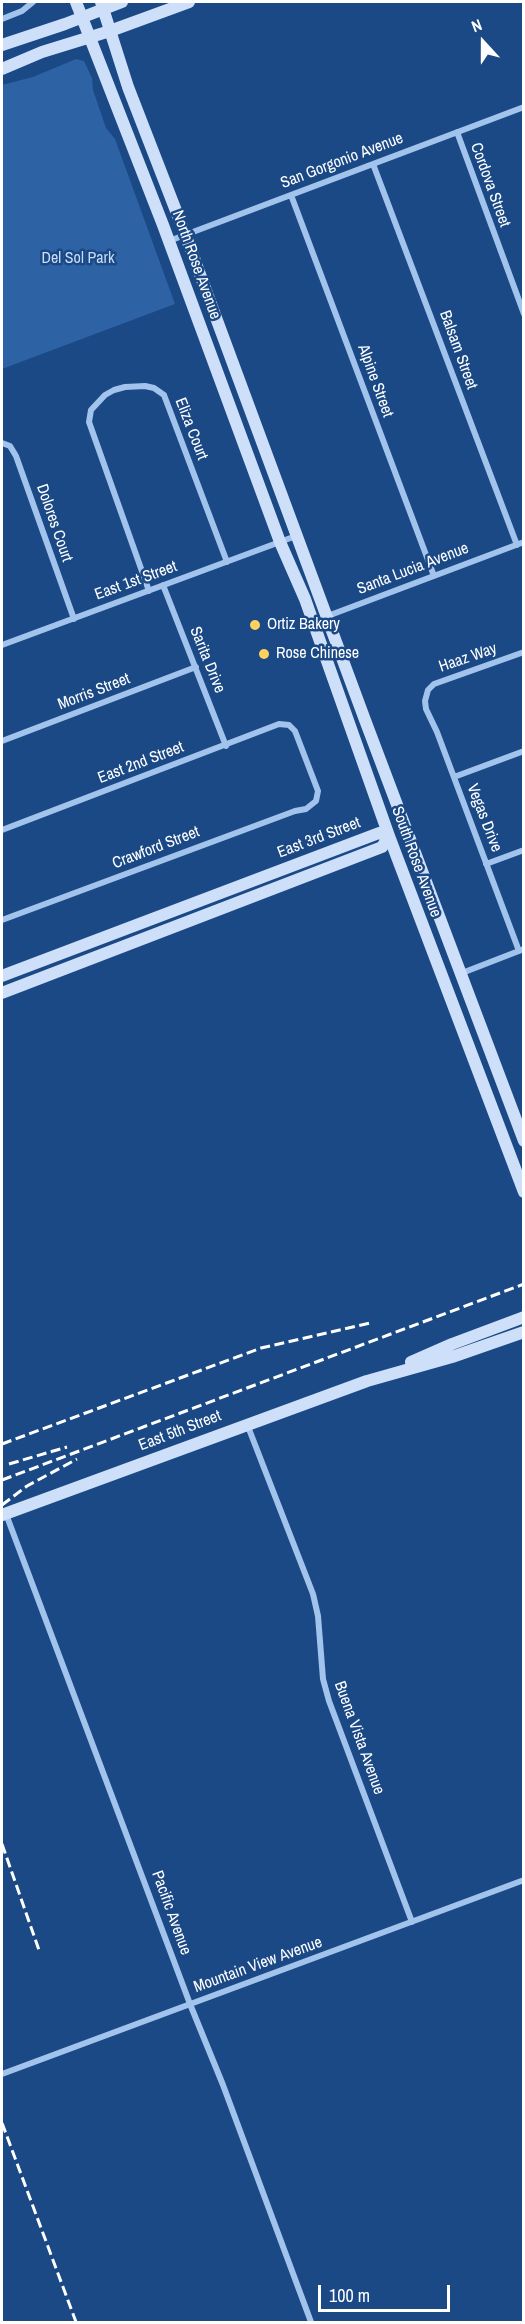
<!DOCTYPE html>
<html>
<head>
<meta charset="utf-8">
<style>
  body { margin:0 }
  #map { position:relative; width:525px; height:2324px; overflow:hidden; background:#1a4986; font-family:"Archivo Narrow",sans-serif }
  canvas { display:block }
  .frame { position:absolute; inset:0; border:3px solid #fff; pointer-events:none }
  .north { position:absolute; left:453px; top:12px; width:60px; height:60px; -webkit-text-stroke:4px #1a4986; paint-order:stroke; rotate:339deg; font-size:16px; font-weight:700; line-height:24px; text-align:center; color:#fff }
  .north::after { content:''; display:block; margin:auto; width:21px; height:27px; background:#fff; clip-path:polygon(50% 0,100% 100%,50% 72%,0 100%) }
  .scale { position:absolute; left:318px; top:2285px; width:132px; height:27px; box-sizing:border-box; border:3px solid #fff; border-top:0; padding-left:8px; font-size:18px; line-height:21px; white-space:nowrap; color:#fff; -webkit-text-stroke:4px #1a4986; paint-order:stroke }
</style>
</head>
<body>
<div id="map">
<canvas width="525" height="2324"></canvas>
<div class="frame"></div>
<div class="north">N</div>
<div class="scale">100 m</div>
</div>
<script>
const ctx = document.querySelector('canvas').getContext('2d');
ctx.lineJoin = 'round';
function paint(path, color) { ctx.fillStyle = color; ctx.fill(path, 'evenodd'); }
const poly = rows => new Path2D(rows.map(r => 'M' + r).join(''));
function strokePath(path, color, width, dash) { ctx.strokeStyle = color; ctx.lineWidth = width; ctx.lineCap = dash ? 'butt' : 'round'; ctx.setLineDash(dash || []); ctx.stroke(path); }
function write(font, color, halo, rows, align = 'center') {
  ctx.font = font + ' "Archivo Narrow",sans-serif'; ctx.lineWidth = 5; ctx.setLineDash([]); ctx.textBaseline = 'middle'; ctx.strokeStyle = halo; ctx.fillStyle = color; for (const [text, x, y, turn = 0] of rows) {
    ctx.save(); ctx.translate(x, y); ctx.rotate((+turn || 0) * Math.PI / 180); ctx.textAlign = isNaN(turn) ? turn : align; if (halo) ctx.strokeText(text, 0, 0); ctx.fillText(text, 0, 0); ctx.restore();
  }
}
const green = poly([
  [76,59,84,61,92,78,93,90,106,128,115,139,175,304,2,369,2,85,33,77]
]);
const street = poly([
  [2,19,22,11,33,2],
  [457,132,524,314],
  [373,164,517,545],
  [291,195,434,576],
  [169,241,524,107],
  [2,443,10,446,16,456,74,619],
  [163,585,226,746],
  [149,591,89,422,91,410,105,395,114,390,125,387,145,386,154,388,164,395,227,562],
  [325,617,524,542],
  [2,645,296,536],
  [2,741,196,667],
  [454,777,524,751],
  [2,830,279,724,289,725,295,731,318,791,316,801,306,809,295,811,2,920],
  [486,864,524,850],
  [519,951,437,732,426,709,425,701,428,690,434,684,524,652],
  [462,973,524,949],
  [247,1424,313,1594,318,1616,323,1679,329,1701,412,1922],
  [6,1514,190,2004,223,2085,311,2322],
  [2,2074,524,1880]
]);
const secondary = poly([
  [76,2,163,225,280,542,305,599,389,836,524,1192],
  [101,2,128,87,185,234,365,720,524,1141],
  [2,45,65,24,122,2],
  [2,69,42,52,110,31,189,2],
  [2,976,379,833,389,836],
  [2,993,382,847,389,836],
  [411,1362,452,1344,524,1317],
  [2,1515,367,1381,452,1357,524,1332]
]);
const rail = poly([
  [2,1444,261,1348,370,1323],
  [9,1464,67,1447],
  [2,1480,524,1284],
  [2,1505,27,1486,77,1459],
  [2,1844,40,1953],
  [2,2123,76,2322]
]);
const markers = [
  [255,625,6,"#fed05e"],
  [264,654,6,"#fed05e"]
];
const streetNames = [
  ["San Gorgonio Avenue",342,161,-21],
  ["Cordova Street",490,185,70],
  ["North Rose Avenue",196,265,70],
  ["Balsam Street",458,350,70],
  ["Alpine Street",375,381,70],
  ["Eliza Court",191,429,69],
  ["Dolores Court",54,523,71],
  ["Santa Lucia Avenue",413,569,-21],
  ["East 1st Street",136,581,-20],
  ["Haaz Way",468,658,-19],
  ["Sarita Drive",207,660,68],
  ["Morris Street",94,692,-21],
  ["East 2nd Street",141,763,-21],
  ["Vegas Drive",484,818,69],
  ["East 3rd Street",319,838,-21],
  ["Crawford Street",156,848,-21],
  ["South Rose Avenue",416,862,70],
  ["East 5th Street",180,1431,-21],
  ["Buena Vista Avenue",359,1738,70],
  ["Pacific Avenue",171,1913,70],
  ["Mountain View Avenue",258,1965,-20]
];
const parkNames = [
  ["Del Sol Park",78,259]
];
const poiNames = [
  ["Ortiz Bakery",267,625],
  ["Rose Chinese",276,654]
];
paint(green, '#2d62a4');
strokePath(street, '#a1c3ec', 6);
strokePath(secondary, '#cee0f9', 12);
strokePath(rail, '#fff', 3, [10, 4.5]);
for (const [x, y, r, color] of markers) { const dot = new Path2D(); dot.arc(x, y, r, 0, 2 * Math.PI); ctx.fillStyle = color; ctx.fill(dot); strokePath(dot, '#1a4986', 2); }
write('16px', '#fff', '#1a4986', streetNames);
write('16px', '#c7ddf9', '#1a4986', parkNames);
write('16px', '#fff', '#1a4986', poiNames, 'left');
</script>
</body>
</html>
